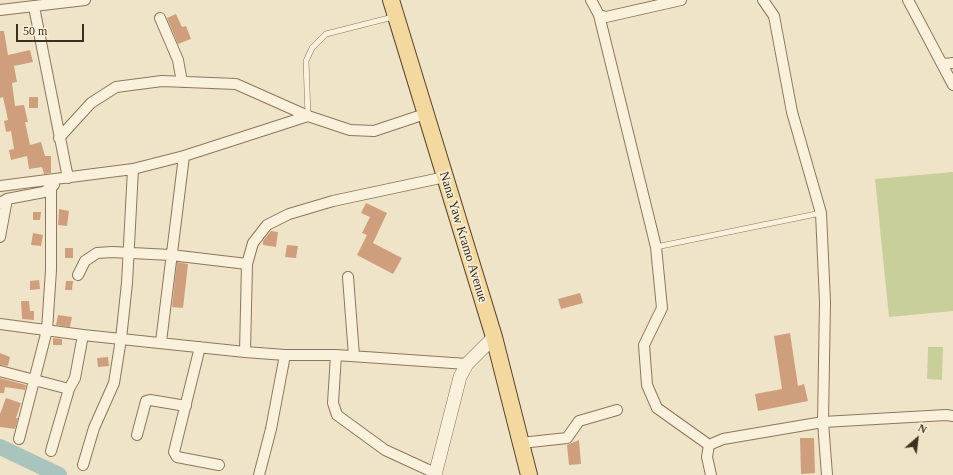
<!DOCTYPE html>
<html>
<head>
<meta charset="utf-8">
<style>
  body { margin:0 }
  #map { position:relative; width:953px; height:475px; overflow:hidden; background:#f0e4c8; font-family:"Times New Roman",serif }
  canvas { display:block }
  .north { position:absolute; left:897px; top:419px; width:40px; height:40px; -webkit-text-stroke:3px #f7eed8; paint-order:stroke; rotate:28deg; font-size:11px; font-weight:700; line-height:16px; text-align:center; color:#3d2e20 }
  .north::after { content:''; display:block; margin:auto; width:14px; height:18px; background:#3d2e20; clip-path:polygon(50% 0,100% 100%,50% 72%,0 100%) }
  .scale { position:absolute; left:16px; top:24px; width:68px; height:18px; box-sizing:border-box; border:2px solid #3d2e20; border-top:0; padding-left:5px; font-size:12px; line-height:14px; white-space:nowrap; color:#3d2e20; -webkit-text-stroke:3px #f7eed8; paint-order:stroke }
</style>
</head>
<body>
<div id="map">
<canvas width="953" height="475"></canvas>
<div class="north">N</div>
<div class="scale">50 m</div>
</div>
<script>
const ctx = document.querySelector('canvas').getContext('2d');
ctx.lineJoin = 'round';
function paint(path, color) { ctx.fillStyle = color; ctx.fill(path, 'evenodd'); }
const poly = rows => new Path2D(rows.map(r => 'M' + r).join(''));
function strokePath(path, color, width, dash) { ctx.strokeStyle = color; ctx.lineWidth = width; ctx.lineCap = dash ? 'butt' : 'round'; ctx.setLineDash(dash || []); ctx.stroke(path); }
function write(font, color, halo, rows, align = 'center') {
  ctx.font = font + ' "Times New Roman",serif'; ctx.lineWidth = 3.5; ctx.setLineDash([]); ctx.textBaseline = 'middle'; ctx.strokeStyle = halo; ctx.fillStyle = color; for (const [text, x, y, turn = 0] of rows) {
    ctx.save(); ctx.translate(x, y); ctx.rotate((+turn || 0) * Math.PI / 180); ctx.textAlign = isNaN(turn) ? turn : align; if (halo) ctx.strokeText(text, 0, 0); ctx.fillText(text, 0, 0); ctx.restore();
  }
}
const green = poly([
  [953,172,953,311,889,317,875,179],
  [928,347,943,347,942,380,927,379]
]);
const river = poly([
  [0,447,59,475]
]);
const building = poly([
  [176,14,182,27,186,26,191,39,178,44,167,18],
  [0,31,4,31,8,55,30,50,33,62,14,66,17,82,12,83,15,106,24,105,28,122,25,122,30,145,41,142,45,156,51,156,51,173,44,174,42,167,29,169,27,156,11,160,9,150,14,149,11,131,6,132,4,121,8,120,3,97,0,98],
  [29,97,38,97,38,108,29,108],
  [366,203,387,213,373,243,402,258,393,274,357,255,367,235,362,233,370,217,361,213],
  [59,209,69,211,67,226,58,225],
  [33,212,41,212,40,220,33,220],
  [271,231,278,232,276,247,263,245,263,241],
  [33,233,43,235,41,246,31,245],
  [287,245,298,246,296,258,285,257],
  [65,248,73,248,73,258,65,258],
  [177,262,188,264,183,308,172,307],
  [39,280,40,289,30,290,30,281],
  [66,281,73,281,72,290,65,290],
  [580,293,583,303,561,309,558,299],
  [21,301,29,301,30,311,34,311,34,320,22,319],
  [58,315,72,317,70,327,56,325],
  [790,333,798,386,804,384,808,401,758,411,755,394,782,389,774,336],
  [53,338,62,339,62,345,53,345],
  [0,353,10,357,8,366,0,365],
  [108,357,109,366,98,367,97,358],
  [0,378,26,385,25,390,5,387,4,393,0,393],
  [6,398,21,403,16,418,18,418,15,429,0,427,0,414],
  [800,438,814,438,815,473,801,474],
  [579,440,581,464,569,465,567,445]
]);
const service = poly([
  [308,116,306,61,312,48,326,34,393,17],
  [656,247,821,213]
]);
const minor = poly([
  [591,0,599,15,606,17,681,0],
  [763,0,774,16,792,112,821,213,825,302,823,422,827,475],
  [908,0,953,85],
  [34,7,68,178],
  [0,10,85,0],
  [599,15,656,247,662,308,644,345,647,385,657,408,709,445],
  [160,18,178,60,182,82],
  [943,64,953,63],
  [59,138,91,103,116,87,162,81,236,84,308,116],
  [0,186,133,169,184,156,308,116,350,130,374,131,425,114],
  [0,203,7,199,44,192,54,185],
  [0,237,7,199],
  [78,275,85,261,97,253,112,252,171,255,247,264],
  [348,277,354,356],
  [0,324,83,335,245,352,285,355,336,355,467,364],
  [161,342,184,156],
  [200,347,174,452,177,457,219,465],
  [245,352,247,264,253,243,267,225,289,214,333,201,445,177],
  [336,355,333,403,337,415,385,450,435,473],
  [0,371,69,389],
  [137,435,146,401,150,400,186,406],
  [19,439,47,330,51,270,51,188],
  [521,443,567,438,579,421,617,410],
  [51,451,69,389,75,378,83,335],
  [83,465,94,428,114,383,121,339,127,283,133,169],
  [259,475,271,429,285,355],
  [711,475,707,457,709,445,723,439,823,422,946,415,953,416]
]);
const tertiary = poly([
  [435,475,460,377,467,364,494,337]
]);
const primary = poly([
  [391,0,494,337,529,475]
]);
const streetNames = [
  ["Nana Yaw Kramo Avenue",463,237,73]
];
paint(green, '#c9cf9b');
strokePath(river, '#a9c4bc', 16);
paint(building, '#cf9f7d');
strokePath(service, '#8d765c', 6);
strokePath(minor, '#8d765c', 12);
strokePath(tertiary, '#8d765c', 14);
strokePath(primary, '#5b4430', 18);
strokePath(service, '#faf1dc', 5);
strokePath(minor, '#faf1dc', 10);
strokePath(tertiary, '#faf1dc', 13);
strokePath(primary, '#f3d9a0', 16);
write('13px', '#3d2e20', '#f7eed8', streetNames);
</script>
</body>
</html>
